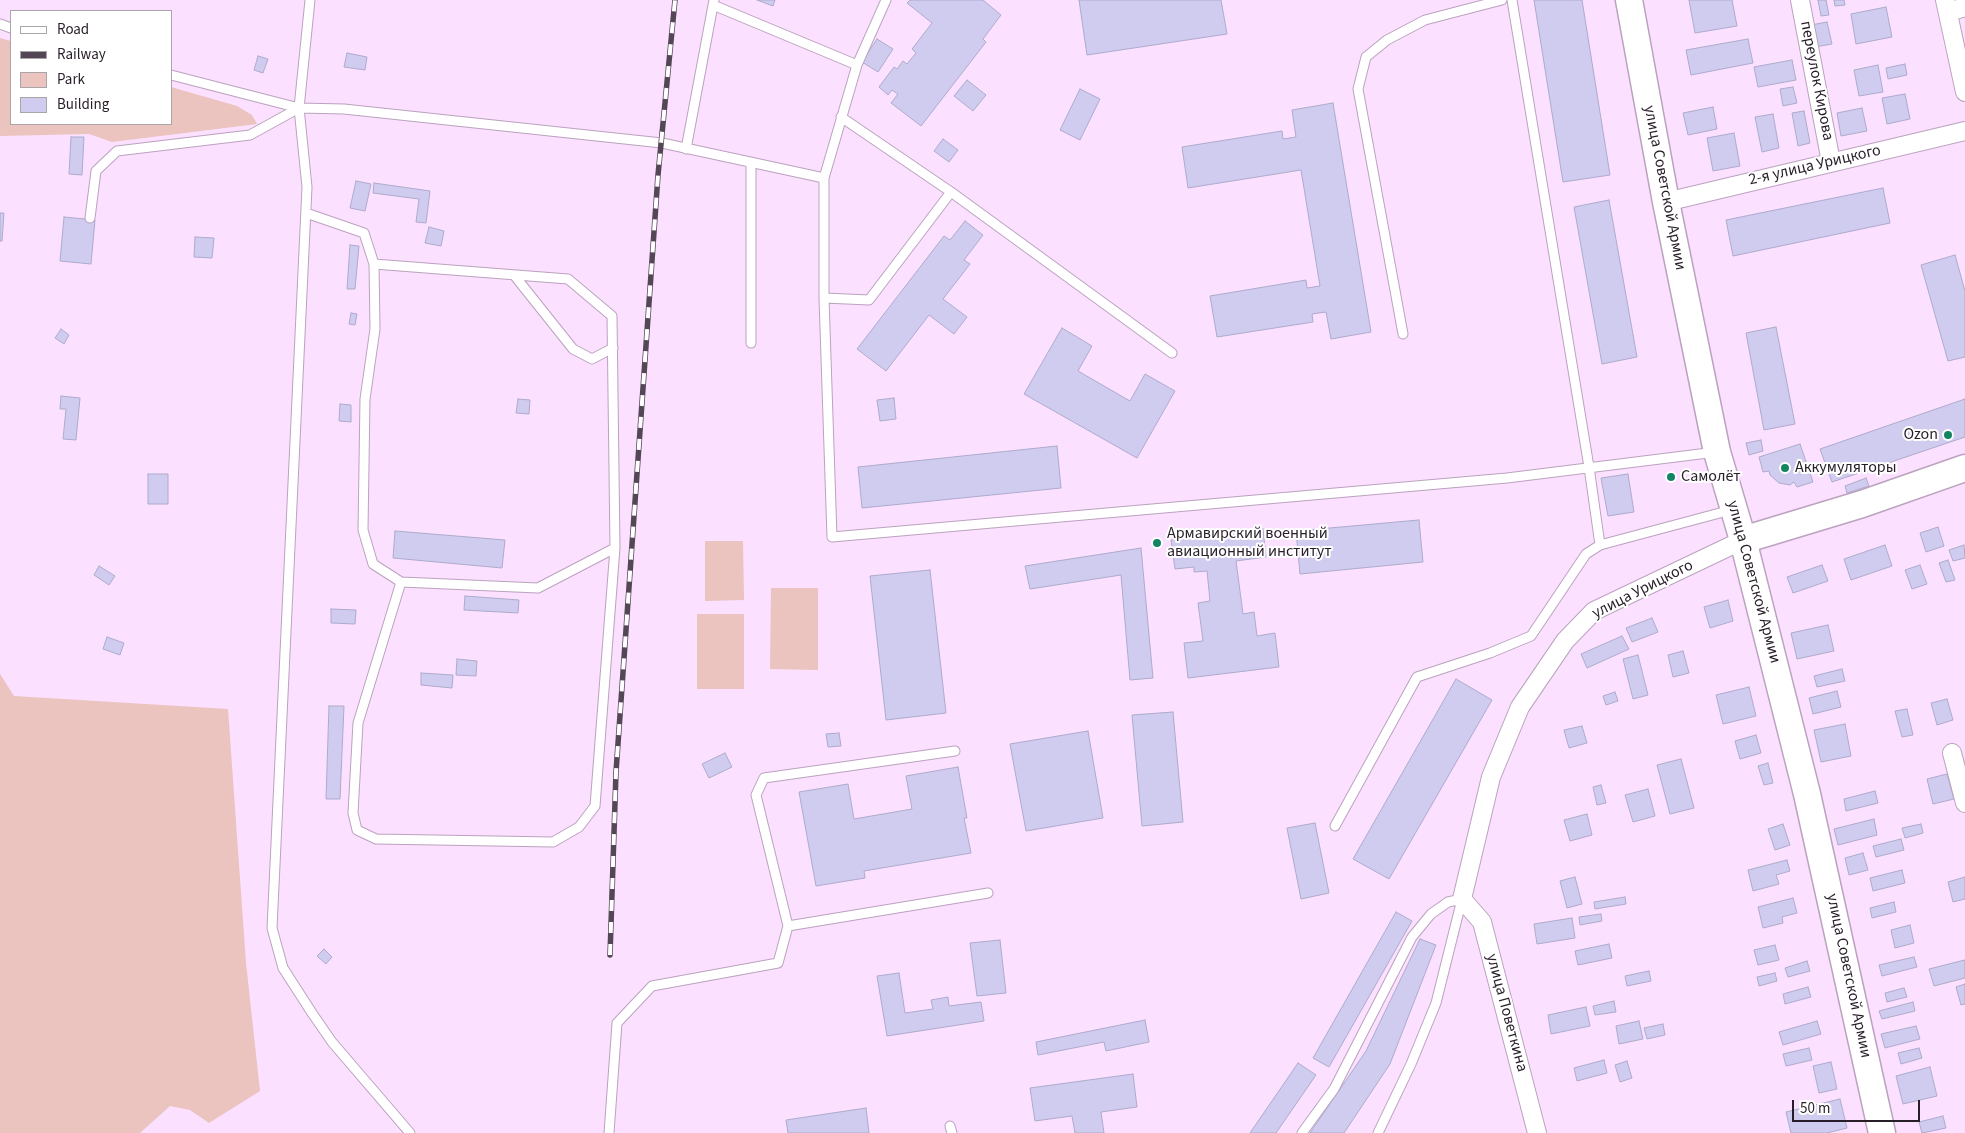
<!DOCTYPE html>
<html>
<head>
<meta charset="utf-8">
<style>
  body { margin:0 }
  #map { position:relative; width:1965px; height:1133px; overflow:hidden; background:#fbe0ff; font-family:"Source Sans 3",sans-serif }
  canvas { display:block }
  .legend { position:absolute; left:10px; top:10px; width:162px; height:115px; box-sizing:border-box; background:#fff; border:1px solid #a9a5a9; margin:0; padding:6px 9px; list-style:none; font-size:15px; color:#271e28 }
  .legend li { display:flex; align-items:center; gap:10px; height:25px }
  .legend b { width:25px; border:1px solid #a9a5a9 }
  .scale { position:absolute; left:1792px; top:1100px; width:128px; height:22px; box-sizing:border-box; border:2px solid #271e28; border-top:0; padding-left:6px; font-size:15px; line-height:18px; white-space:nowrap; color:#271e28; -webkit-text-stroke:4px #fff; paint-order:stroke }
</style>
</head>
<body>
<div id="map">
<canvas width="1965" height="1133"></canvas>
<ul class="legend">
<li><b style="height:6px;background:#fff"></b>Road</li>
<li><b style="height:6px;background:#534655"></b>Railway</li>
<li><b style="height:14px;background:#ebc3bf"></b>Park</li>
<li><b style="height:14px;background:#d0ccef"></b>Building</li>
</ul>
<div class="scale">50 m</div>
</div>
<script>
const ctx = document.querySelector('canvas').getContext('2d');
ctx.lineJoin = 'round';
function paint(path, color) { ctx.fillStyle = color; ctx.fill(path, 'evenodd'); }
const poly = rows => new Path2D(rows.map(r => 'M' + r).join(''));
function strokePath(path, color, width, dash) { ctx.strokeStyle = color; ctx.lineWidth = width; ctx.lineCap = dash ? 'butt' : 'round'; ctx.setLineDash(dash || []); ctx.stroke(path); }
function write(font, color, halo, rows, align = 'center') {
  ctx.font = font + ' "Source Sans 3",sans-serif'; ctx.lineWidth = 4; ctx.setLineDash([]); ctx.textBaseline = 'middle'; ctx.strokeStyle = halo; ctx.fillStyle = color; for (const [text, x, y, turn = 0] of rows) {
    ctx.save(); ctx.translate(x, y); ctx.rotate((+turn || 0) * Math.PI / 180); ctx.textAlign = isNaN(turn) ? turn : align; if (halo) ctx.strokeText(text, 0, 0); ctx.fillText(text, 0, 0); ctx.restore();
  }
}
const green = poly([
  [0,38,11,41,11,124,171,124,171,87,237,106,252,115,257,124,112,142,89,134,0,136],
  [705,541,743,541,744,600,705,601],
  [771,588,818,588,818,670,770,669],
  [697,614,744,614,744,689,697,689],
  [0,674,14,696,228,709,246,963,260,1091,209,1123,190,1110,170,1106,140,1133,0,1133]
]);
const building = poly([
  [757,0,775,0,773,6,757,0],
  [910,0,983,0,1001,15,983,39,986,42,921,126,891,103,898,94,892,90,888,95,879,87,894,67,897,69,903,61,907,64,916,53,912,49,932,23,907,3,910,0],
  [1079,0,1221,0,1227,34,1087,55,1079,0],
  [1534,0,1582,0,1610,175,1563,182,1534,0],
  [1689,0,1732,0,1737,26,1695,33,1689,0],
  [1818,0,1826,0,1829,15,1821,16,1818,0],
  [1834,0,1844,0,1845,5,1835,6,1834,0],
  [1886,7,1892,37,1856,44,1851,14,1886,7],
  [1827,22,1832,44,1815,47,1811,25,1827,22],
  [877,39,893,49,878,72,862,62,877,39],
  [1748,39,1753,63,1691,75,1686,50,1748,39],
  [347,53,367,57,365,70,344,67,347,53],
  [258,56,268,59,263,73,254,70,258,56],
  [1792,60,1796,80,1758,87,1754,67,1792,60],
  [1905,64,1907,75,1888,79,1886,68,1905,64],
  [1878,65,1883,92,1859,96,1854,70,1878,65],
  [967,80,986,95,973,111,954,96,967,80],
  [1793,87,1797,103,1783,106,1780,89,1793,87],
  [1080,89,1100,99,1080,140,1060,130,1080,89],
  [1905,94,1910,119,1887,124,1882,98,1905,94],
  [1333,103,1371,332,1331,339,1326,312,1312,314,1313,322,1217,337,1210,296,1306,280,1307,288,1320,286,1301,170,1188,188,1182,147,1282,131,1283,139,1296,137,1292,110,1333,103],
  [1713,107,1717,129,1688,135,1683,113,1713,107],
  [1862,108,1867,131,1841,136,1837,113,1862,108],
  [1804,111,1810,143,1798,146,1792,113,1804,111],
  [1773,114,1779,148,1762,152,1755,117,1773,114],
  [1734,133,1740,166,1713,171,1707,138,1734,133],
  [71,137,84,137,82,175,69,174,71,137],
  [943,139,958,150,949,162,934,151,943,139],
  [356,181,371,184,365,211,350,208,356,181],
  [374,183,430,191,426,223,416,222,419,199,373,193,374,183],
  [1883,188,1890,223,1733,256,1726,220,1883,188],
  [1609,200,1637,357,1602,364,1574,207,1609,200],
  [0,213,4,213,2,241,0,241,0,213],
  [64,217,95,220,91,264,60,261,64,217],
  [965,221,983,235,964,260,970,264,943,299,967,317,954,334,929,315,886,371,857,349,944,236,950,240,965,221],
  [429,227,444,231,441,246,425,243,429,227],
  [195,237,214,238,212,258,194,257,195,237],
  [350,245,359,246,355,289,347,289,350,245],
  [1955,255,1965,291,1965,357,1948,361,1921,265,1955,255],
  [351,313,357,314,355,325,349,324,351,313],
  [1776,327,1795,424,1764,430,1746,333,1776,327],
  [1062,328,1092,346,1078,371,1130,401,1145,374,1175,391,1137,458,1024,394,1062,328],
  [61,329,69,335,64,344,55,338,61,329],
  [61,396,80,398,76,440,63,439,66,409,60,409,61,396],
  [894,398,896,419,880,421,877,400,894,398],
  [518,399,530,400,529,414,516,413,518,399],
  [1965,399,1965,437,1832,482,1820,449,1965,399],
  [340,404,351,405,351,422,339,421,340,404],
  [1761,440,1763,451,1749,455,1746,443,1761,440],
  [1800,444,1813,482,1797,487,1794,482,1790,485,1779,483,1770,475,1769,471,1763,472,1759,457,1800,444],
  [1057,446,1061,488,862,508,858,467,1057,446],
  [148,474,168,474,168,504,148,504,148,474],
  [1628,474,1634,512,1608,516,1601,478,1628,474],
  [1866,478,1869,486,1847,493,1845,486,1866,478],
  [1419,520,1423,562,1300,574,1296,531,1419,520],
  [1938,527,1944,546,1926,552,1920,533,1938,527],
  [1263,529,1266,557,1236,561,1243,614,1254,612,1257,636,1275,633,1279,667,1188,678,1184,643,1203,641,1198,603,1210,601,1207,571,1194,572,1194,567,1175,569,1171,540,1263,529],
  [395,531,505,540,502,568,393,558,395,531],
  [1885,545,1892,566,1851,580,1844,559,1885,545],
  [1964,545,1965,558,1953,561,1949,550,1964,545],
  [1141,548,1153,678,1130,680,1121,575,1030,589,1025,566,1141,548],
  [1948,560,1955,580,1946,582,1939,563,1948,560],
  [1822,565,1828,581,1793,593,1787,577,1822,565],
  [1920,565,1927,584,1912,589,1905,570,1920,565],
  [99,566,115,576,109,585,94,575,99,566],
  [930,570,946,713,886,720,870,576,930,570],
  [465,596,519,600,518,613,464,610,465,596],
  [1728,600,1733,621,1710,628,1704,607,1728,600],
  [331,609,356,610,355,624,331,623,331,609],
  [1652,618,1658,632,1632,642,1626,628,1652,618],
  [1828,625,1834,651,1797,659,1791,633,1828,625],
  [1622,636,1629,649,1587,668,1581,654,1622,636],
  [107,637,124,643,120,655,103,649,107,637],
  [1683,651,1689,673,1673,677,1668,655,1683,651],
  [1638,655,1648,695,1633,699,1623,659,1638,655],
  [457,659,477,661,476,676,456,675,457,659],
  [1842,669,1845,681,1817,687,1814,676,1842,669],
  [421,673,453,675,452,688,421,685,421,673],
  [1456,679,1492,700,1389,879,1353,859,1456,679],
  [1749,687,1756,716,1723,724,1716,695,1749,687],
  [1837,691,1841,707,1813,714,1809,698,1837,691],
  [1615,692,1618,701,1606,705,1603,696,1615,692],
  [1947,699,1953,720,1937,725,1931,703,1947,699],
  [329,706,344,706,340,799,326,799,329,706],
  [1907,709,1913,735,1902,737,1895,711,1907,709],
  [1173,712,1183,822,1142,826,1132,715,1173,712],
  [1845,724,1851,756,1821,762,1814,730,1845,724],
  [1582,726,1587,743,1569,748,1564,730,1582,726],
  [1088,731,1103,818,1026,831,1010,744,1088,731],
  [839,733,841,746,828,747,826,734,839,733],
  [1756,735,1761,753,1740,759,1735,741,1756,735],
  [725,753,732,767,709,778,702,764,725,753],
  [1681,759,1694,808,1670,814,1657,765,1681,759],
  [1768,763,1773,783,1764,785,1758,766,1768,763],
  [958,767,967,818,964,818,971,853,864,871,865,878,816,886,799,792,848,784,854,819,912,809,906,776,958,767],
  [1947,774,1954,799,1933,804,1927,779,1947,774],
  [1601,785,1606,803,1597,805,1593,787,1601,785],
  [1648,789,1655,816,1633,822,1625,795,1648,789],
  [1875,791,1878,803,1846,811,1844,799,1875,791],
  [1587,814,1592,835,1570,841,1564,820,1587,814],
  [1874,819,1877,835,1838,845,1834,829,1874,819],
  [1315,823,1329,893,1301,899,1287,828,1315,823],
  [1783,824,1790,845,1775,850,1768,829,1783,824],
  [1921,824,1923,833,1905,838,1902,828,1921,824],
  [1901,839,1904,850,1876,857,1873,846,1901,839],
  [1863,853,1868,870,1849,875,1845,858,1863,853],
  [1787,860,1790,871,1776,875,1779,884,1753,891,1748,870,1787,860],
  [1902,870,1905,883,1873,891,1870,878,1902,870],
  [1575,877,1582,904,1567,908,1560,881,1575,877],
  [1965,877,1965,899,1953,902,1948,882,1965,877],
  [1625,897,1626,904,1595,909,1594,902,1625,897],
  [1793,898,1797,913,1782,917,1783,923,1763,928,1758,907,1793,898],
  [1894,902,1896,912,1872,918,1870,908,1894,902],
  [1396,912,1412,921,1329,1067,1313,1058,1396,912],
  [1601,914,1602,921,1580,925,1579,917,1601,914],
  [1572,918,1575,938,1537,944,1534,924,1572,918],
  [1910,925,1914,943,1895,948,1891,930,1910,925],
  [1420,939,1436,945,1390,1064,1344,1133,1310,1133,1366,1051,1420,939],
  [1000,940,1006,993,977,996,970,943,1000,940],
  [1609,944,1612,958,1578,965,1575,951,1609,944],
  [1775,945,1779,960,1758,965,1754,950,1775,945],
  [324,949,332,957,326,964,317,956,324,949],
  [1914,957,1917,967,1882,976,1879,965,1914,957],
  [1965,960,1965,978,1934,986,1929,969,1965,960],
  [1807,961,1810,971,1788,977,1785,968,1807,961],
  [1649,971,1651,981,1627,986,1625,976,1649,971],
  [899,973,905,1013,933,1009,931,1000,948,997,949,1006,981,1002,984,1021,887,1036,877,976,899,973],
  [1775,973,1777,981,1759,986,1757,977,1775,973],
  [1965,984,1965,1004,1961,1005,1956,987,1965,984],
  [1808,987,1811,997,1785,1004,1783,994,1808,987],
  [1904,988,1907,997,1887,1002,1885,993,1904,988],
  [1614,1001,1616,1012,1595,1015,1593,1006,1614,1001],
  [1913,1002,1915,1011,1882,1019,1879,1011,1913,1002],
  [1586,1007,1590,1026,1551,1034,1548,1015,1586,1007],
  [1145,1020,1149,1042,1106,1051,1104,1042,1038,1055,1036,1042,1145,1020],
  [1639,1021,1643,1039,1619,1044,1616,1026,1639,1021],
  [1817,1021,1821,1034,1783,1045,1779,1032,1817,1021],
  [1663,1024,1665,1035,1647,1039,1644,1028,1663,1024],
  [1916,1026,1920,1039,1885,1048,1881,1034,1916,1026],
  [1809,1048,1812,1060,1786,1066,1783,1054,1809,1048],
  [1919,1048,1922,1058,1901,1064,1898,1053,1919,1048],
  [1604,1060,1607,1073,1577,1081,1574,1068,1604,1060],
  [1627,1061,1632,1078,1620,1082,1615,1065,1627,1061],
  [1831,1062,1837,1089,1819,1093,1813,1066,1831,1062],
  [1298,1063,1316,1075,1276,1133,1250,1133,1298,1063],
  [1930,1067,1937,1096,1903,1104,1896,1076,1930,1067],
  [1133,1074,1137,1107,1101,1112,1104,1133,1075,1133,1072,1116,1035,1121,1030,1088,1133,1074],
  [1840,1099,1847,1128,1827,1133,1791,1133,1786,1112,1840,1099],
  [866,1108,869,1133,788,1133,786,1120,866,1108],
  [1943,1116,1946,1128,1922,1133,1919,1122,1943,1116]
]);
const service = poly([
  [310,0,299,108,307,187,272,928,283,968,312,1013,332,1042,410,1133],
  [1512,0,1589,467,1600,545],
  [713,5,857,65],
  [0,24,11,28],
  [171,75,299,108,344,109,662,143,824,178,824,298,832,537,1507,478,1716,452],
  [841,117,951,192,1172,353],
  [686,149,714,0],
  [751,163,751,343],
  [824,178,857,65,886,0],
  [306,213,364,233,374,264],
  [90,218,96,171,117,151,250,135,299,108],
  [514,275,573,349,592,359,613,348],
  [824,298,869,300,951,192],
  [1403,334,1358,89,1366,57,1387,40,1425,20,1502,0],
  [401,582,358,723,353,813,357,830,376,839,553,842,579,827,595,806,615,548,612,316,568,279,374,264,375,329,365,399,363,530,373,564,401,582,538,588,615,548],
  [1335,826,1417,677,1490,653,1531,636,1586,554,1600,545,1731,510],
  [788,926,988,893],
  [950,1126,952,1133],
  [609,1133,617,1023,652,986,778,963,788,926,756,795,764,778,955,751],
  [1302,1133,1334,1089,1412,937,1431,914,1448,902,1462,899,1436,1003,1411,1064,1378,1133]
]);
const minor = poly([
  [1800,0,1831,162],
  [1945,0,1965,92],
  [1948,12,1965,7],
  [1666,202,1965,131],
  [1952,753,1965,803],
  [1537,1133,1482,922,1462,899,1491,777,1520,707,1565,641,1594,611,1743,540]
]);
const primary = poly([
  [1629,0,1666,202,1717,452,1743,540,1807,794,1882,1133],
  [1743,540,1862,504,1965,468]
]);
const rail = poly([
  [610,955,616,772,658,175,675,0]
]);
const markers = [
  [1948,435,5,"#148563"],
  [1785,468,5,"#148563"],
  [1671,477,5,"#148563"],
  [1157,543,5,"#148563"]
];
const streetNames = [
  ["переулок Кирова",1816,81,79],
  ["2-я улица Урицкого",1815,166,-13],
  ["улица Советской Армии",1664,188,79],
  ["улица Советской Армии",1753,582,75],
  ["улица Урицкого",1643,590,-27],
  ["улица Советской Армии",1848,976,78],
  ["улица Поветкина",1506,1013,75]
];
const poiNames = [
  ["Ozon",1938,435,"right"],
  ["Аккумуляторы",1795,468],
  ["Самолёт",1681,477],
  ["Армавирский военный",1167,534],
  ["авиационный институт",1167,552]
];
paint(green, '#ebc3bf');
paint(building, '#d0ccef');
strokePath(building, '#aeaacc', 1);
strokePath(service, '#bba2be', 11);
strokePath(minor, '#bba2be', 20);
strokePath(primary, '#bba2be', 29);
strokePath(service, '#fff', 9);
strokePath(minor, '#fff', 18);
strokePath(primary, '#fff', 26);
strokePath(rail, '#534655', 5.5);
strokePath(rail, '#fff', 4, [11]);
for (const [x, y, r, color] of markers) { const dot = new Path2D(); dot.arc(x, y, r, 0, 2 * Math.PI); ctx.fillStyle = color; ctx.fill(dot); strokePath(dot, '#fff', 2); }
write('16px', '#271e28', '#fff', streetNames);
write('16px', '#271e28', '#fff', poiNames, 'left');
</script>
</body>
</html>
